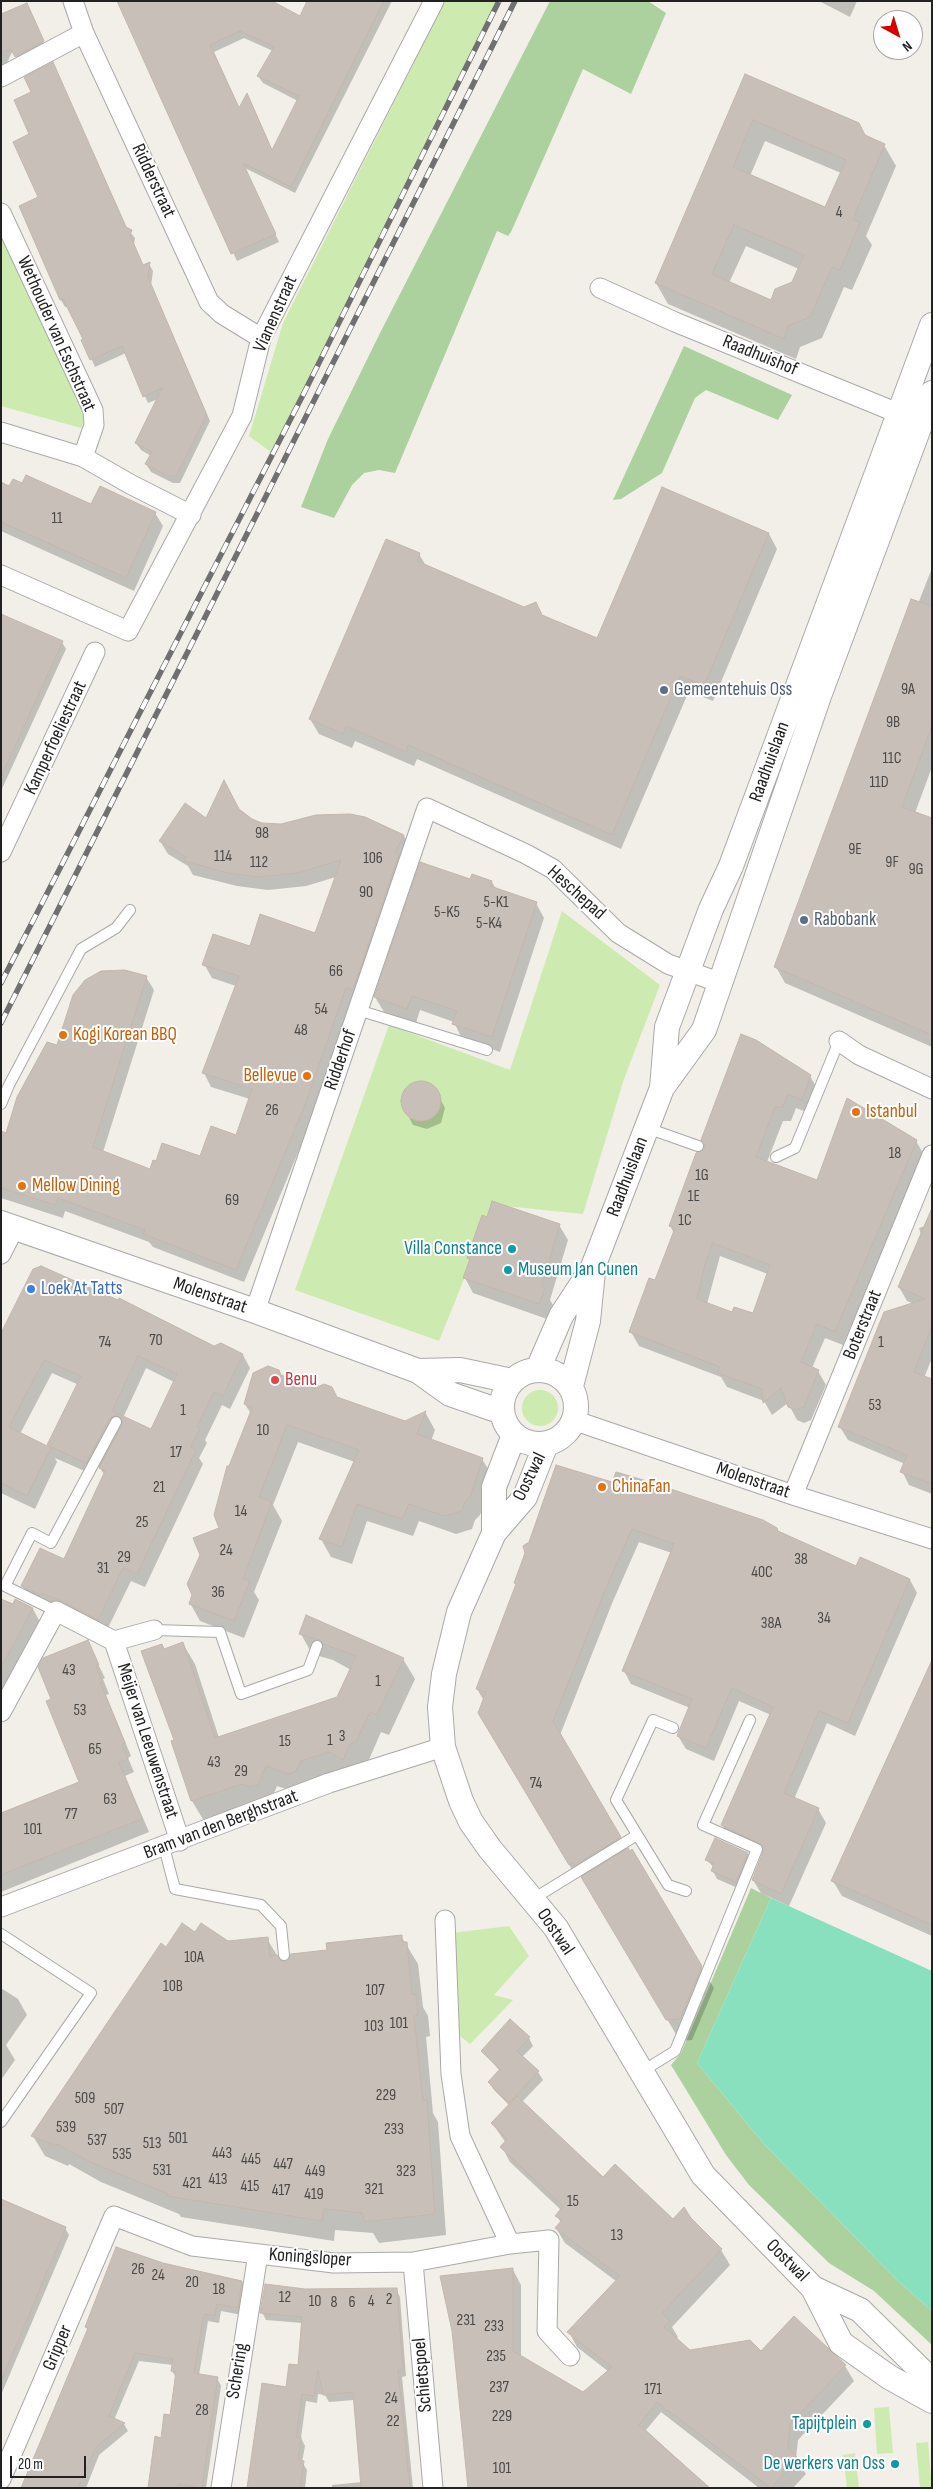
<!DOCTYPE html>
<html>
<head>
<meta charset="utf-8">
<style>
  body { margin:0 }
  #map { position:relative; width:933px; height:2489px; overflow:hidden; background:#f2efe9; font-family:"Sofia Sans Condensed",sans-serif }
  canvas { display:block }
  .frame { position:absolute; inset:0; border:2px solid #222; pointer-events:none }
  .north { position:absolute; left:873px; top:10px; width:50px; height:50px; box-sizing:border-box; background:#fff; border:1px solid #a7a7a7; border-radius:50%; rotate:141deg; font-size:14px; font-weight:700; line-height:20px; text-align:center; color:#222 }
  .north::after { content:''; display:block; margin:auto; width:18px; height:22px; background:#d40000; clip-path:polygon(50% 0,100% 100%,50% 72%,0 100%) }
  .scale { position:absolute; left:10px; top:2456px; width:76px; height:22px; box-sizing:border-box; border:2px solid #222; border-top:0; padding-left:6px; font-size:15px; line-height:18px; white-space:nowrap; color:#222; -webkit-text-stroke:4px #fff; paint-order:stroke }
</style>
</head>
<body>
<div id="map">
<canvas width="933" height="2489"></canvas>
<div class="frame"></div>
<div class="north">N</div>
<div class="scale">20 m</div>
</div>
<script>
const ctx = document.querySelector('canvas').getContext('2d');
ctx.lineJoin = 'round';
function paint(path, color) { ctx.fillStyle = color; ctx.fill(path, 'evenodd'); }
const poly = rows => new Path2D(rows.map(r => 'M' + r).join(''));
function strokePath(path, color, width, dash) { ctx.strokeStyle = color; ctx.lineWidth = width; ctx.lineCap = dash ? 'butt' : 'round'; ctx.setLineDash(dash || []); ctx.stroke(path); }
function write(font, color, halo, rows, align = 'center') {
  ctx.font = font + ' "Sofia Sans Condensed",sans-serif'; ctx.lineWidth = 4; ctx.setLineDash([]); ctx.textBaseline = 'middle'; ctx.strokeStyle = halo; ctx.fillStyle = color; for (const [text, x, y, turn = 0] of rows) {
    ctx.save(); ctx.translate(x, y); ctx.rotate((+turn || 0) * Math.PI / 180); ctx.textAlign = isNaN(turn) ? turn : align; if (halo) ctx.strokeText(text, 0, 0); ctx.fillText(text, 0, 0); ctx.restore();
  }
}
const grass = poly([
  [445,1,499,1,272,453,249,436,283,323],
  [1,233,88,411,81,428,1,406],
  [562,911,660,985,624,1079,583,1214,494,1205,439,1341,295,1290,389,1025,510,1070],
  '522 1408a18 18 0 1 1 36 0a18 18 0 1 1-36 0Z',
  [509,1926,529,1956,494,1995,513,2000,470,2044,455,2032,452,1933],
  [889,2407,893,2453,877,2454,874,2408],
  [928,2442,932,2488,920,2488,916,2443],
  [855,2453,859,2488,847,2488,843,2455]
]);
const forest = poly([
  [550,1,648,1,666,13,631,94,583,69,511,232,508,236,497,231,395,473,379,470,364,473,352,485,334,518,301,507,328,439,380,333],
  [684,346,792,395,778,420,706,390,695,398,662,473,621,499,613,500],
  [751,1888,771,1898,697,2063,764,2144,896,2279,932,2311,932,2345,874,2291,829,2263,749,2185,726,2155,671,2065,681,2053]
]);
const pitch = poly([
  [771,1898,932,1971,932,2311,896,2279,764,2144,697,2063]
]);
const shadow = poly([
  [118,1,300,17,350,1,392,1,295,193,245,168,279,242,237,261],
  [244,38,273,51,258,76,263,83,298,101,273,152,251,102,240,109,214,52],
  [819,1,857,1,850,17],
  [23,6,51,56,24,70,13,50,1,76,1,15],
  [56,71,127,228,135,238,134,244,143,266,149,264,153,271,151,286,210,421,180,483,173,483,151,472,146,464,151,456,141,450,136,443,158,399,148,403,126,353,95,367,68,306,65,307,61,300,20,206,39,198,31,134,33,93],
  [745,76,884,145,896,166,866,236,872,245,852,290,844,287,822,338,800,347,796,359,668,304,656,283],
  [765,141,841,173,826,208,750,176],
  [746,246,799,269,793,283,771,301,729,283],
  [1,483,10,487,92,506,155,513,163,526,134,591,1,531],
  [769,534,777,549,713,701,689,691,621,849,417,759,414,766,355,741,352,748,319,734,310,719,419,554,426,566,598,640],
  [932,568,932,767,915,813,932,819,932,1047,785,983,776,967],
  [1,615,62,642,66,649,1,791],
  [240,811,251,820,262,824,404,836,411,849,312,1119,244,1282,153,1247,149,1242,65,1211,63,1218,1,1198,1,1147,18,1097,57,1046,146,977,154,990,103,1152,151,1171,201,1158,237,1137,250,1099,211,1087,204,1073,236,986,212,978,204,964,251,948,315,934,336,877,306,886,268,890,237,886,193,875,188,866,168,854,160,841,206,820],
  [470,881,492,882,496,889,536,903,544,918,500,1052,462,1039,454,1022,420,1010,416,1023,384,1012,375,997],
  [810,1076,818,1090,809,1113,796,1108,791,1121,783,1121,767,1162,818,1181,916,1141,924,1155,843,1345,825,1338,812,1368,818,1371,826,1385,811,1420,804,1423,797,1420,788,1403,772,1415,764,1401,727,1387,721,1377,639,1346,631,1332,656,1282,674,1233,670,1226,705,1150,702,1140],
  [720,1256,768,1274,754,1315,733,1314,707,1304],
  [419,1082,434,1087,445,1108,441,1123,427,1129,413,1125,402,1103,406,1089],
  [932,1208,932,1358,924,1378,932,1381,932,1494,909,1485,902,1471,905,1464,848,1440,840,1427,914,1304,907,1301,899,1287,921,1235,919,1228,925,1226],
  [559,1225,568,1240,550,1300,553,1305,547,1319,473,1293,465,1278,470,1261,468,1258],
  [1,1337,214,1347,243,1355,250,1368,230,1409,222,1405,205,1440,207,1443,199,1458,203,1464,145,1587,131,1581,106,1632,30,1600,23,1586,64,1561,105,1476,99,1466,94,1475,55,1458,57,1462,35,1509,1,1493],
  [146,1368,174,1382,151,1431,123,1418],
  [52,1373,79,1385,48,1445,51,1449,20,1434],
  [282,1376,405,1423,425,1412,435,1430,431,1441,482,1459,493,1477,480,1515,475,1520,472,1529,456,1534,419,1521,413,1536,367,1521,352,1564,331,1557,321,1539,355,1462,298,1442,273,1505,282,1521,254,1592,259,1600,244,1638,200,1621,190,1603,221,1528,230,1468,251,1414,245,1404],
  [557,1467,779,1533,857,1568,910,1580,917,1593,855,1736,827,1723,794,1799,818,1809,826,1823,789,1906,761,1893,753,1880,764,1854,730,1838,722,1825,771,1715,739,1701,714,1761,686,1749,678,1736,690,1708,631,1684,624,1671,672,1553,639,1542,613,1601,560,1735,628,1850,714,1988,692,2040,680,2041,583,1878,581,1875,577,1878,480,1713,484,1701,477,1689,517,1585,515,1583],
  [1,1600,33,1609,40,1622,1,1692],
  [301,1634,403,1659,415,1679,389,1735,381,1732,368,1762,301,1794,277,1786,269,1805,204,1821,192,1801,172,1742,175,1741,164,1650,183,1644,195,1664,219,1738,338,1698,351,1670,333,1660,312,1654],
  [87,1642,105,1678,103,1679,109,1694,106,1695,131,1756,128,1758,134,1772,125,1776,149,1832,1,1892,1,1815,80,1782,52,1699],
  [932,1663,932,1936,842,1896,833,1881],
  [747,1854,752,1861,740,1889,717,1879,713,1871,714,1868,707,1860],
  [195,1933,228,1943,267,1939,280,1960,284,1963,401,1936,418,1964,423,2007,428,2016,430,2036,426,2037,433,2113,438,2122,446,2235,379,2243,373,2233,335,2230,334,2241,181,2217,179,2214,101,2182,69,2164,68,2166,45,2156,33,2136,166,1948],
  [1,1988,18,1999,27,2015,6,2045,15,2060,1,2080],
  [529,2038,533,2046,522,2057,538,2072,543,2080,522,2102,603,2178,673,2221,690,2219,721,2250,730,2265,672,2327,678,2337,676,2339,689,2351,761,2352,794,2317,845,2366,854,2381,798,2440,796,2458,806,2474,793,2488,759,2488,661,2412,646,2430,709,2488,469,2488,513,2270,521,2285,521,2357,583,2393,609,2372,577,2347,569,2332,616,2281,565,2243,556,2228,561,2223,557,2216,561,2210,510,2162,502,2147,506,2143,492,2123,509,2105,494,2090,489,2083,500,2071,482,2051],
  [1,2201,65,2228,69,2235,1,2395],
  [163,2265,242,2282,246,2290,242,2315,221,2311,219,2323,208,2321,199,2375,217,2378,221,2386,206,2488,149,2488,171,2417,177,2379,172,2371,173,2365,139,2361,114,2420,124,2424,128,2431,99,2455,86,2488,22,2488,88,2331,86,2327],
  [396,2289,400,2297,406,2376,402,2377,413,2488,332,2488,332,2485,362,2482,354,2400,329,2402,325,2395,318,2394,317,2403,306,2401,301,2438,305,2446,302,2462,307,2470,305,2488,248,2488,287,2388,299,2366,302,2323,266,2320,262,2312,305,2291]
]);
const building = poly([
  [117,1,272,1,300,16,307,1,384,1,291,187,243,163,276,234,231,254,117,1],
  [240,31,274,47,257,76,299,96,272,150,247,93,239,108,210,45,240,31],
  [27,3,44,41,15,57,11,49,1,53,1,14,27,3],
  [53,62,126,227,132,230,130,235,143,265,150,262,148,277,206,413,206,417,176,476,168,476,145,464,152,452,135,443,162,388,143,397,122,346,90,360,81,340,83,339,63,299,60,300,19,206,38,197,13,142,29,134,14,100,31,92,24,77,53,62],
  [745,74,859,123,865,135,885,144,853,219,860,223,840,270,832,267,810,317,788,326,784,339,655,283,745,74],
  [753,120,846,160,825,207,733,167,753,120],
  [734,225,804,255,792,282,775,289,771,300,712,274,734,225],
  [26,475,91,504,100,486,156,512,126,578,1,522,1,482,9,486,13,479,22,483,26,475],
  [662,487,769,533,704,686,680,676,612,835,408,745,406,752,346,726,343,734,309,719,386,539,420,553,417,561,524,607,536,602,542,615,597,638,662,487],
  [911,599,932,606,932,726,902,807,932,818,932,1035,774,967,911,599],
  [1,614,63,641,1,777,1,614],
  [224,780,239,809,252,819,262,823,281,824,316,815,350,814,365,817,404,835,395,853,399,854,353,990,346,988,305,1105,236,1270,143,1234,145,1230,58,1198,55,1205,1,1188,1,1131,6,1133,17,1097,47,1042,57,1045,73,995,85,980,101,971,125,970,147,976,93,1147,150,1169,153,1160,156,1161,162,1143,200,1156,211,1126,236,1135,252,1089,202,1073,239,976,202,965,213,934,250,946,260,914,315,933,341,860,298,873,259,877,228,873,184,861,186,857,159,841,185,803,206,818,224,780],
  [420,862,470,879,472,874,492,881,490,886,537,902,492,1037,452,1024,457,1011,412,996,407,1009,374,997,420,862],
  [741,1034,756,1040,811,1075,802,1100,788,1094,783,1107,775,1107,756,1157,817,1180,847,1098,917,1140,835,1332,817,1324,801,1362,819,1370,804,1407,796,1410,788,1407,781,1388,763,1403,762,1389,717,1373,720,1367,629,1332,649,1278,655,1280,675,1228,669,1226,696,1153,704,1149,705,1144,701,1140,741,1034],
  [713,1243,770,1265,753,1313,734,1307,732,1312,697,1299,705,1264,713,1243],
  '401 1101a20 20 0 1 1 40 0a20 20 0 1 1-40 0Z',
  [492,1201,560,1224,542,1284,545,1289,539,1304,463,1278,470,1259,467,1258,482,1215,487,1217,492,1201],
  [932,1208,932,1326,914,1372,932,1379,932,1484,900,1472,907,1455,838,1427,884,1312,925,1299,898,1287,932,1208],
  [41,1266,118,1300,119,1298,214,1346,221,1343,243,1354,223,1396,214,1392,197,1427,200,1428,191,1447,196,1450,137,1574,123,1568,98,1620,61,1601,41,1593,40,1595,21,1586,40,1548,64,1559,105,1471,99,1468,122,1425,122,1418,116,1415,110,1418,86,1463,47,1445,81,1376,44,1360,9,1427,51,1448,27,1496,1,1483,1,1333,33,1269,41,1266],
  [138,1356,177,1374,151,1429,112,1411,138,1356],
  [268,1366,279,1370,281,1375,315,1388,324,1384,332,1387,337,1397,405,1421,426,1411,417,1434,483,1458,470,1497,465,1502,462,1511,445,1516,409,1504,402,1519,357,1504,342,1547,319,1539,359,1450,287,1425,259,1497,272,1502,243,1579,250,1581,234,1621,189,1604,192,1595,187,1584,200,1555,193,1538,219,1528,214,1515,227,1466,229,1466,252,1408,244,1404,253,1373,268,1366],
  [556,1465,612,1482,616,1472,650,1482,763,1520,777,1528,778,1531,856,1566,860,1557,910,1579,848,1723,819,1711,784,1793,819,1808,781,1894,752,1880,763,1852,762,1845,721,1825,773,1707,732,1688,706,1748,677,1736,692,1699,622,1671,674,1544,632,1529,606,1588,553,1721,621,1837,574,1866,573,1863,569,1865,478,1713,486,1692,476,1689,516,1584,514,1583,525,1553,523,1546,529,1542,556,1465],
  [1,1599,13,1604,15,1599,33,1608,1,1668,1,1599],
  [306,1615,404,1658,377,1715,370,1712,356,1742,350,1744,343,1760,329,1752,301,1761,296,1771,289,1774,266,1766,258,1785,250,1787,242,1784,191,1801,171,1741,174,1740,141,1651,162,1644,164,1649,183,1642,215,1738,337,1697,356,1656,323,1644,320,1640,299,1634,306,1615],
  [88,1640,99,1665,96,1666,102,1681,100,1682,125,1743,122,1744,128,1759,119,1762,142,1819,1,1875,1,1813,79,1782,46,1701,51,1699,38,1667,43,1658,88,1640],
  [932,1660,932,1925,831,1881,932,1660],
  [715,1838,748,1853,736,1882,711,1871,714,1864,705,1860,715,1838],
  [628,1848,630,1851,632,1849,702,1966,680,2019,666,2020,581,1877,628,1848],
  [182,1923,195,1932,201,1923,228,1941,268,1937,270,1956,277,1955,279,1959,284,1962,288,1960,291,1954,327,1950,326,1943,402,1935,402,1942,407,1942,412,1994,416,1994,418,2015,414,2016,423,2100,427,2100,435,2214,365,2222,362,2213,324,2209,322,2221,167,2196,168,2194,88,2161,57,2144,56,2146,31,2136,161,1943,166,1947,182,1923],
  [510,2019,530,2037,517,2051,539,2071,509,2103,488,2082,500,2069,481,2051,510,2019],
  [517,2096,603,2177,615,2164,673,2219,684,2207,691,2218,722,2249,662,2313,670,2321,664,2327,690,2350,750,2340,761,2351,794,2316,846,2365,790,2424,788,2448,798,2458,771,2488,657,2402,639,2425,710,2488,468,2488,452,2331,440,2276,513,2268,513,2351,583,2392,612,2367,567,2332,620,2276,555,2228,562,2220,555,2216,563,2206,500,2147,507,2139,491,2123,517,2096],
  [1,2199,66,2227,2,2379,1,2379,1,2199],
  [116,2247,163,2263,242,2281,238,2308,217,2304,215,2316,204,2314,194,2373,218,2377,202,2488,178,2484,177,2488,148,2488,155,2436,161,2438,164,2414,170,2415,176,2372,171,2371,173,2359,135,2353,109,2416,125,2423,96,2447,78,2488,21,2488,88,2328,85,2327,116,2247],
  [265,2284,305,2289,397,2288,403,2369,398,2370,410,2488,361,2488,353,2392,323,2395,318,2370,314,2396,302,2394,296,2437,301,2437,298,2460,304,2461,300,2488,247,2488,262,2383,286,2387,289,2364,298,2365,302,2317,260,2313,265,2284]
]);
const service = poly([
  [358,1010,487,1050],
  [1,1104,9,1085,81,949,116,928,130,910],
  [647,1128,698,1146],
  [776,1157,795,1148,839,1041],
  [56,1611,5,1586,32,1533,51,1543,116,1422],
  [154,1630,220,1632,241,1694,308,1670,317,1646],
  [673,1728,653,1720,616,1800,668,1885,686,1891],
  [164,1847,175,1889,261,1905,281,1926,284,1955],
  [533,1899,637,1835],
  [1,1934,91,1993,1,2122],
  [641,2072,675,2051,757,1849,703,1825,750,1720]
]);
const minor = poly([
  [73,1,84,33,209,302,222,314,261,338],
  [1,77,84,33],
  [1,213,93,410,94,425,83,457],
  [600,288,675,322,910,418],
  [1,432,83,457,130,484,191,515],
  [1,575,128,631,242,416,261,338,434,1],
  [1,852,95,652],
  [839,1041,859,1055,932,1089],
  [1,1254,14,1228],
  [255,1311,427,808,526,854,553,869,618,933,668,964,721,983],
  [576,1421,793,1495,932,1539],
  [793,1495,932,1155],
  [154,1630,114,1641,180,1841],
  [1,1712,56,1611,114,1641],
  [1,1907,329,1783,443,1747],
  [445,1920,451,2074,460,2136,510,2244],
  [413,2262,433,2488],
  [1,2479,114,2216,192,2246,334,2263,413,2262,510,2244,549,2240,547,2331,570,2356],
  [221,2488,258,2254]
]);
const tertiary = poly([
  [662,1088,667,1027,711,909,731,866,932,325],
  [1,1223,255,1311,418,1371,450,1394,502,1412],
  [538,1369,561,1316,593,1267,662,1088,704,1030,819,696,932,393],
  '502 1407a37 37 0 1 1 74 0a37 37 0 1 1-74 0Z',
  [418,1371,460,1370,512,1381],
  [571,1386,588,1321,593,1271],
  [546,1444,525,1497,494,1533,459,1612,444,1674,440,1707,443,1747,461,1801,471,1822,490,1849,556,1928,703,2175,813,2288,841,2343,889,2377,932,2401],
  [494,1533,494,1487,514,1435],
  [813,2288,860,2310,932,2381]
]);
const rail = poly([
  [1,983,304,393,499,1],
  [1,1023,515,1]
]);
const markers = [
  [664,690,5,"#5c6f8a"],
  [804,920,5,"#5c6f8a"],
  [63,1035,5,"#e8710a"],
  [307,1076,5,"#e8710a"],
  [856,1112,5,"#e8710a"],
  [22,1186,5,"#e8710a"],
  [512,1249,5,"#0f9aa8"],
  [508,1270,5,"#0f9aa8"],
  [31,1289,5,"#3f7fe0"],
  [275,1380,5,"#e0444e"],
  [602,1487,5,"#e8710a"],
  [867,2424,5,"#0f9aa8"],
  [895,2464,5,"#0f9aa8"]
];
const numberNames = [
  ["4",839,213],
  ["11",57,519],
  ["9A",908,690],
  ["9B",893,723],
  ["11C",892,759],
  ["11D",879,783],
  ["98",262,834],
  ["9E",855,850],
  ["114",223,857],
  ["106",373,859],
  ["112",259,863],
  ["9F",892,863],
  ["9G",916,870],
  ["90",366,893],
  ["5-K1",496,903],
  ["5-K5",447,913],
  ["5-K4",489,924],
  ["66",336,972],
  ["54",321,1010],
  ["48",301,1031],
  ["26",272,1111],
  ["18",895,1154],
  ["1G",702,1176],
  ["1E",694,1197],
  ["69",232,1201],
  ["1C",685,1221],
  ["70",156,1341],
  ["74",105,1343],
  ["1",881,1343],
  ["53",875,1406],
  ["1",183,1411],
  ["10",263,1431],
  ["17",176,1453],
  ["21",159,1488],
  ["14",241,1512],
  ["25",142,1523],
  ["24",226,1551],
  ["29",124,1558],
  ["38",801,1560],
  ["31",103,1569],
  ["40C",762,1573],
  ["36",218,1593],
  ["34",824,1619],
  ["38A",771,1624],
  ["43",69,1671],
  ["1",378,1682],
  ["53",80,1711],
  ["3",342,1737],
  ["1",330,1741],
  ["15",285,1742],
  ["65",95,1750],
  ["43",214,1763],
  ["29",241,1772],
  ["74",536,1784],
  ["63",110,1800],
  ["77",71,1815],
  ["101",33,1830],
  ["10A",194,1958],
  ["10B",173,1987],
  ["107",375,1991],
  ["101",399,2024],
  ["103",374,2027],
  ["229",386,2096],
  ["509",85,2099],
  ["507",114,2110],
  ["539",66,2128],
  ["233",394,2130],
  ["501",178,2139],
  ["537",97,2141],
  ["513",152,2144],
  ["443",222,2154],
  ["535",122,2155],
  ["445",251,2160],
  ["447",283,2165],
  ["531",162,2171],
  ["449",315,2172],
  ["323",406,2172],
  ["413",218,2180],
  ["421",192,2184],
  ["415",250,2187],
  ["321",374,2190],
  ["417",281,2191],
  ["419",314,2195],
  ["15",573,2202],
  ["13",617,2236],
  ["26",138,2270],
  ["24",158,2276],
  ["20",192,2283],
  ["18",219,2290],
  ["12",285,2298],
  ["2",389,2300],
  ["10",315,2302],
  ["4",371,2302],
  ["8",334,2303],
  ["6",352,2303],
  ["231",466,2321],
  ["233",494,2327],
  ["235",496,2357],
  ["237",499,2388],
  ["171",653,2390],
  ["24",391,2399],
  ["28",202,2411],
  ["229",502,2417],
  ["22",393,2422],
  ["101",502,2469]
];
const streetNames = [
  ["Ridderstraat",153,181,65],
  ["Vianenstraat",276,314,-66],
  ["Wethouder van Eschstraat",56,334,66],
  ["Raadhuishof",760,356,22],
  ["Kamperfoeliestraat",56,738,-65],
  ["Raadhuislaan",770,762,-70],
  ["Heschepad",576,893,42],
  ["Ridderhof",341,1060,-71],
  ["Raadhuislaan",628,1177,-69],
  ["Molenstraat",210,1296,19],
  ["Boterstraat",863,1325,-68],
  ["Oostwal",530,1477,-64],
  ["Molenstraat",753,1481,19],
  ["Meijer van Leeuwenstraat",147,1741,72],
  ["Bram van den Berghstraat",221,1825,-21],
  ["Oostwal",555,1932,56],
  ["Koningsloper",310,2258,4],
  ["Oostwal",787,2261,45],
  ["Gripper",58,2348,-67],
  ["Schering",238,2371,-81],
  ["Schietspoel",423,2375,-95]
];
const serviceNames = [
  ["Gemeentehuis Oss",674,690],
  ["Rabobank",814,920]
];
const foodNames = [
  ["Kogi Korean BBQ",73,1035],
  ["Bellevue",297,1076,"right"],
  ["Istanbul",866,1112],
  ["Mellow Dining",32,1186],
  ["ChinaFan",612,1487]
];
const cultureNames = [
  ["Villa Constance",502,1249],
  ["Museum Jan Cunen",518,1270,"left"],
  ["Tapijtplein",857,2424],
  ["De werkers van Oss",885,2464]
];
const shopNames = [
  ["Loek At Tatts",41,1289]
];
const healthNames = [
  ["Benu",285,1380]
];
paint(grass, '#cdebb0');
paint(forest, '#add19e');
paint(pitch, '#88e0be');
paint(shadow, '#0003');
paint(building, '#c7bfb8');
strokePath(building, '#c4b6ab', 1);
strokePath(service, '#a9a9a9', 12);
strokePath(minor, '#a9a9a9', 21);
strokePath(tertiary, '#a9a9a9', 26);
strokePath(service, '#fff', 10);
strokePath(minor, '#fff', 19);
strokePath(tertiary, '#fff', 24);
strokePath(rail, '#707070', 5.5);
strokePath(rail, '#fff', 4, [11]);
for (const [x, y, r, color] of markers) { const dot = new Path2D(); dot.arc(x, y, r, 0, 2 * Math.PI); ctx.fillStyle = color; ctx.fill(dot); strokePath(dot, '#fff', 2); }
write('16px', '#4b4948', null, numberNames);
write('19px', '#222', '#fff', streetNames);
write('19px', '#4e5e75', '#fff', serviceNames, 'left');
write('19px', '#c56008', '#fff', foodNames, 'left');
write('19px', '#0d838f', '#fff', cultureNames, 'right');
write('19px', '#366cbe', '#fff', shopNames, 'left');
write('19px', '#be3a42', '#fff', healthNames, 'left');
</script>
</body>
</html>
